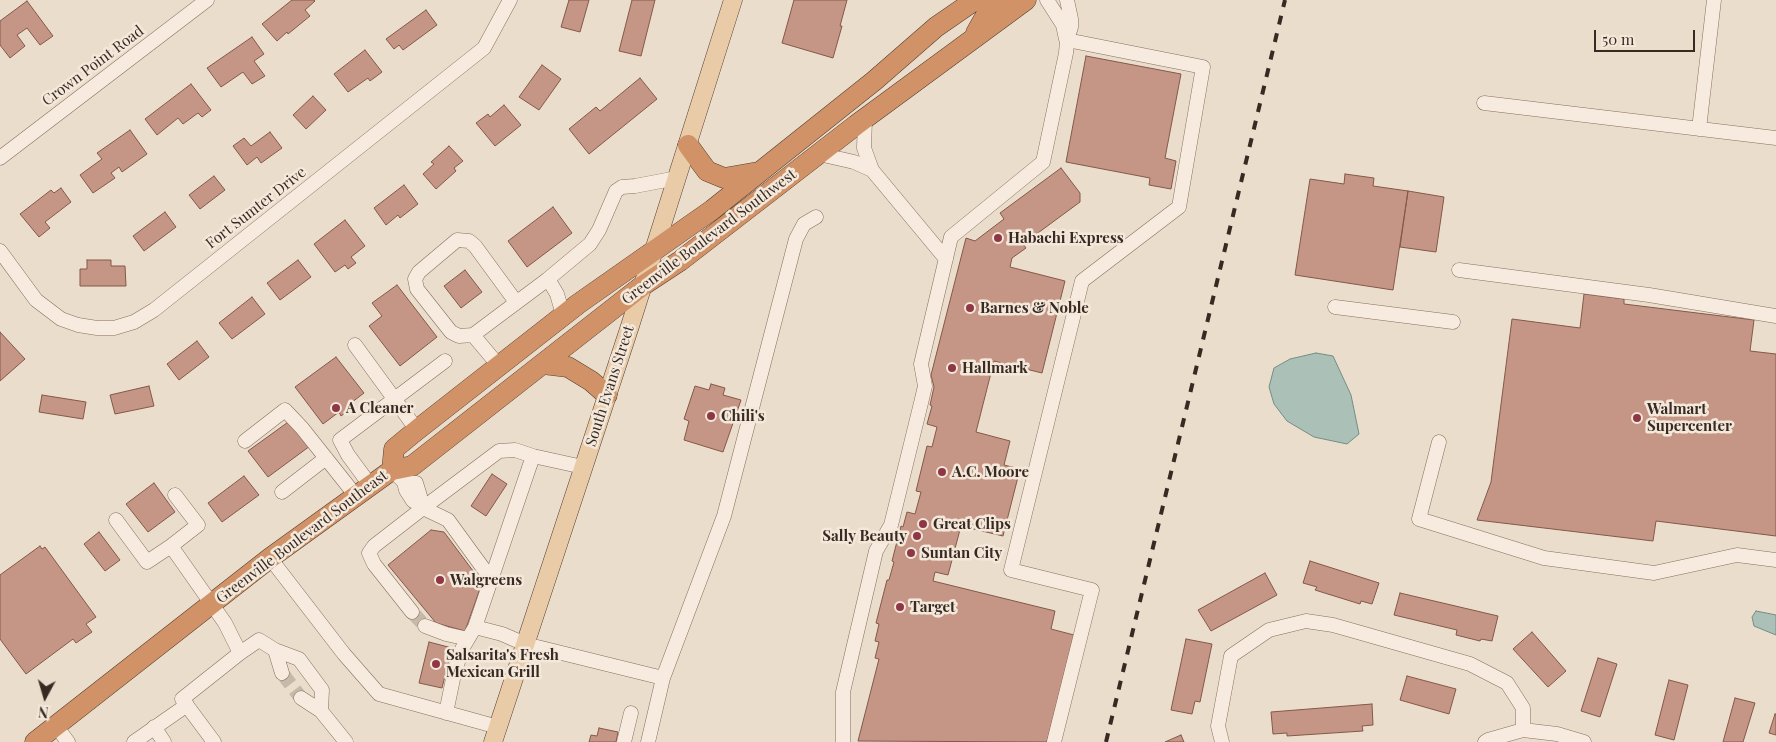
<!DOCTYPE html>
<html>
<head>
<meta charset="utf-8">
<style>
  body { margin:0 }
  #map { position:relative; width:1776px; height:742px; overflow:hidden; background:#ebddcb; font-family:"Playfair Display",serif }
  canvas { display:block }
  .north { position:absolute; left:20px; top:672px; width:50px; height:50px; -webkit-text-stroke:4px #f3e8da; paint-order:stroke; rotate:186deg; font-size:14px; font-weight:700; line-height:20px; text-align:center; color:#382a23 }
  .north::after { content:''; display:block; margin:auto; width:18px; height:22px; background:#382a23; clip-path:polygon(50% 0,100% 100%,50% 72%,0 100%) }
  .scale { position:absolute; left:1594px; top:30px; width:101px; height:22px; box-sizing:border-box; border:2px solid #382a23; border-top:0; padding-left:6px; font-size:15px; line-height:18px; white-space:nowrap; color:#382a23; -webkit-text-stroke:4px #f3e8da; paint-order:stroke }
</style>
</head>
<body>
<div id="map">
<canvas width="1776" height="742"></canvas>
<div class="north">N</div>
<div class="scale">50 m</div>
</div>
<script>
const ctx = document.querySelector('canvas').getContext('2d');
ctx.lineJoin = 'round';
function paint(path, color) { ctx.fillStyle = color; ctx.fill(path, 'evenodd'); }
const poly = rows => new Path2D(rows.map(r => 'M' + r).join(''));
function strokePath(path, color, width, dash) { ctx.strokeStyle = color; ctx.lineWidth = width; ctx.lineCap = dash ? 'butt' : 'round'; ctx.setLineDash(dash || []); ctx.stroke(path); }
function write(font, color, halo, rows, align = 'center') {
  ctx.font = font + ' "Playfair Display",serif'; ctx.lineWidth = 5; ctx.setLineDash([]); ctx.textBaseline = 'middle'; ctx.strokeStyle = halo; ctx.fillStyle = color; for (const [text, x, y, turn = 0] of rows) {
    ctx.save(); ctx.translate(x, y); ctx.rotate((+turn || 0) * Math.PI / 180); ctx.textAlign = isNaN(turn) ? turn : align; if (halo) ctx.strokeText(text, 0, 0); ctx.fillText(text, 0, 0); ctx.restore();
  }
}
const water = poly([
  [1316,353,1333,356,1351,395,1359,434,1347,444,1314,437,1287,421,1274,404,1269,387,1274,368,1290,359,1316,353],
  [1756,611,1776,615,1776,635,1754,626,1752,617,1756,611]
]);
const building = poly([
  [292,0,314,0,315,1,305,10,310,16,288,34,287,32,277,41,262,24,292,0],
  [569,0,589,0,580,32,561,27,569,0],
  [632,0,655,0,641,56,619,51,632,0],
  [794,0,847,0,840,26,842,26,833,58,782,43,794,0],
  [27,1,53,36,40,45,27,28,17,35,25,46,10,58,0,45,0,21,27,1],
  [426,10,437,25,403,50,399,45,394,49,386,39,426,10],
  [252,37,264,54,254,61,265,76,252,84,243,72,221,87,207,68,252,37],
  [365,50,382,72,370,81,368,78,348,92,334,74,365,50],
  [1086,56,1181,74,1165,158,1176,161,1171,189,1149,185,1150,178,1066,162,1086,56],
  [542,65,561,79,539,110,519,97,542,65],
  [640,78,657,99,589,154,569,129,596,107,600,111,640,78],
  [191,84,211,110,202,117,198,113,183,124,178,118,157,135,145,119,191,84],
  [313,96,326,110,306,129,293,115,313,96],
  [504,105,521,125,495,146,476,123,488,114,490,117,504,105],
  [130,130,147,154,122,172,119,167,111,173,115,178,93,193,80,175,102,159,97,153,130,130],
  [270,132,282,148,261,163,257,157,247,165,233,146,244,138,251,146,270,132],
  [449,146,463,161,454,168,456,171,436,189,423,174,434,164,431,162,449,146],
  [1061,168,1080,193,1080,202,1023,244,1026,248,1012,258,1010,267,1065,281,1042,373,994,361,976,432,1010,441,1004,465,1020,469,1003,536,961,526,948,575,935,572,933,581,1055,611,1051,629,1074,635,1047,742,858,741,879,659,875,658,879,642,875,641,879,624,876,623,887,580,889,580,894,562,892,561,901,526,903,527,907,512,915,514,921,492,916,491,927,446,932,447,937,427,927,424,932,406,930,405,934,387,931,375,966,238,975,241,1004,219,1000,213,1061,168],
  [1345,174,1374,178,1373,186,1408,191,1393,290,1295,275,1310,179,1344,184,1345,174],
  [214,176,225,190,200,209,189,195,214,176],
  [404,185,418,204,400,218,398,215,386,225,374,208,404,185],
  [61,188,71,202,45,222,50,228,39,237,20,214,51,190,54,193,61,188],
  [1408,191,1444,197,1436,252,1400,247,1408,191],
  [553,207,572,233,527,267,508,241,553,207],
  [165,212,176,227,144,251,133,236,165,212],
  [345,220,365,246,351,257,356,263,348,269,345,265,335,272,314,244,345,220],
  [87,260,111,260,111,266,125,266,126,286,80,286,80,269,87,269,87,260],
  [298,260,311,277,280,300,267,283,298,260],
  [465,270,482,292,461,308,444,286,465,270],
  [397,285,437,337,400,366,369,326,382,316,372,303,397,285],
  [1584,294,1624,299,1624,304,1754,320,1750,351,1776,354,1776,536,1656,521,1653,541,1477,520,1491,482,1512,319,1580,328,1584,294],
  [252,297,265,314,232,339,219,323,252,297],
  [0,332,25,359,0,381,0,332],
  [197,341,209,357,179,380,167,364,197,341],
  [336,357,364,393,347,406,349,410,341,416,339,412,323,424,295,387,336,357],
  [711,384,725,388,723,395,741,400,723,452,684,440,689,421,684,419,695,386,709,390,711,384],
  [149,386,154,406,115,414,110,395,149,386],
  [42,395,86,402,83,419,39,412,42,395],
  [291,420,310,446,268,477,248,451,291,420],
  [492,474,507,484,486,516,471,506,492,474],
  [244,476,259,495,222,522,208,503,244,476],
  [154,483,175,512,148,532,126,504,154,483],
  [431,530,444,532,482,583,465,631,436,623,388,565,431,530],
  [99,532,120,560,105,571,84,544,99,532],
  [40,546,42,549,45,547,96,617,86,624,92,632,76,643,73,639,26,674,0,639,0,575,40,546],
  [1310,561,1379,583,1372,604,1361,601,1360,604,1315,590,1317,587,1303,583,1310,561],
  [1265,573,1277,595,1211,631,1198,610,1265,573],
  [1400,593,1498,616,1492,641,1481,639,1480,641,1456,635,1457,630,1394,615,1400,593],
  [1532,632,1566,671,1548,687,1513,649,1532,632],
  [1186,639,1212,644,1200,702,1195,701,1192,714,1171,710,1186,639],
  [429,642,452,648,442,688,419,683,429,642],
  [1598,658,1617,664,1600,717,1581,711,1598,658],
  [1407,676,1456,689,1449,714,1400,700,1407,676],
  [1669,680,1688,685,1674,740,1655,735,1669,680],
  [1735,698,1755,703,1743,742,1723,742,1735,698],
  [1372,704,1373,725,1362,726,1363,731,1287,736,1287,733,1273,734,1271,712,1372,704],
  [1775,714,1776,714,1776,735,1769,733,1775,714],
  [599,728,618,732,616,742,589,742,591,735,597,736,599,728],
  [1181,735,1184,742,1165,742,1181,735]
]);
const minorTunnel = poly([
  [412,612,425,626],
  [282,673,301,698]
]);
const minor = poly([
  [1047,0,1063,25,1066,39],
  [1484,103,1776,138],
  [865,119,864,148,872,170,946,259],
  [1699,129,1714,0],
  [819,154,854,162,872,170],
  [0,158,207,0],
  [0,251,36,300,61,319,78,325,97,328,114,328,134,322,154,310,484,48,510,0],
  [1459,270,1649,295,1776,316],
  [1335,307,1453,322],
  [563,315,557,294,548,279,590,244,599,230,616,191,622,187,635,186,677,178],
  [473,335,459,336,451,332,417,289,415,279,419,272,457,240,469,241,475,246,516,302],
  [355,345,417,430],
  [499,366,473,335,548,279],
  [245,441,285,410,302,428,356,496],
  [1439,442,1419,519,1544,558,1654,573,1737,555,1776,560],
  [398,476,404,482,406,490,413,501,420,503],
  [404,482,416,483,420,496,420,503,423,508,374,546,369,553,374,564,412,612],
  [370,485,348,455,340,440,445,361],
  [282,492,326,458],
  [116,520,147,562,171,546,225,623,240,653,182,699,214,742],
  [171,546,198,525,175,495],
  [270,558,344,654,379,694,498,727],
  [491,579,448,520,423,508,499,451,515,450,533,456],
  [425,626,446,634,468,639],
  [475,627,533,456,583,467],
  [275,650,299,659,322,690,321,711],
  [240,653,259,640,275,650,282,673],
  [301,698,321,711,346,742],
  [446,713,454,674,462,649,475,627,502,634,525,644,663,678],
  [56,726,68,742],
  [154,727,164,742],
  [134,742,187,705],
  [624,742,631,713],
  [648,742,663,678,724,516,796,239,804,224,816,217],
  [843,742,843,692,876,551,891,525,921,403,925,386,921,364,951,237,1043,162,1066,53,1067,40,1071,27,1071,19,1067,0],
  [1054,742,1092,590,1011,570,1082,281,1179,207,1203,67,1067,40],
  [1222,742,1218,726,1231,656,1269,630,1306,621,1333,625,1470,664,1507,683,1523,708,1523,730],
  [1485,742,1488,740,1523,730,1557,734,1584,742]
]);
const major = poly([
  [493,742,630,326,733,0]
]);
const highway = poly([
  [976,33,990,8,1002,0],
  [688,145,707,171,724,178,758,172],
  [543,364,568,367,591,381,607,395],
  [392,470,394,449,417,430,578,304,712,210,874,81,936,27,975,0],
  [35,742,270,558,392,470,412,466,642,286,680,261,856,125,1026,0]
]);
const rail = poly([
  [1106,742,1285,0]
]);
const markers = [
  [998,238,5,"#8f3744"],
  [970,308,5,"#8f3744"],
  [952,368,5,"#8f3744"],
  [336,408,5,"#8f3744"],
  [711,416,5,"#8f3744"],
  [1637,418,5,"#8f3744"],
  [942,472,5,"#8f3744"],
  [923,524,5,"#8f3744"],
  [917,536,5,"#8f3744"],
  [911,553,5,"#8f3744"],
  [440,580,5,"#8f3744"],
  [900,607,5,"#8f3744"],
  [436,664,5,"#8f3744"]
];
const streetNames = [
  ["Crown Point Road",93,66,-37],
  ["Fort Sumter Drive",256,208,-38],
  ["Greenville Boulevard Southwest",709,237,-37],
  ["South Evans Street",610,386,-72],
  ["Greenville Boulevard Southeast",302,537,-37]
];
const poiNames = [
  ["Habachi Express",1008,238],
  ["Barnes & Noble",980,308],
  ["Hallmark",962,368],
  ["A Cleaner",346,408],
  ["Walmart",1647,409],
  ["Supercenter",1647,426],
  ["Chili's",721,416],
  ["A.C. Moore",952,472],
  ["Great Clips",933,524],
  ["Sally Beauty",907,536,"right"],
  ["Suntan City",921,553],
  ["Walgreens",450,580],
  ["Target",910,607],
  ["Salsarita's Fresh",446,655],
  ["Mexican Grill",446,672]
];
paint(water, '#abc0b7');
strokePath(water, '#728e83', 1);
paint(building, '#c59685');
strokePath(building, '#835849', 1);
strokePath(minorTunnel, '#c7b9a9', 14, [14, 7]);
strokePath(minor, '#866f61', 15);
strokePath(major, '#553f34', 19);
strokePath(highway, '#553f34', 21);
strokePath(minor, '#f6ebde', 14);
strokePath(major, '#e9cba8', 18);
strokePath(highway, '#d09266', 20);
strokePath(rail, '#382a23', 4, [9, 9]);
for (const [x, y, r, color] of markers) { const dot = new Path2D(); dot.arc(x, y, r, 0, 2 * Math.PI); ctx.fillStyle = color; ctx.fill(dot); strokePath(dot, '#f3e8da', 2); }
write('15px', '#382a23', '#f3e8da', streetNames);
write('bold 15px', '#382a23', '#f3e8da', poiNames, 'left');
</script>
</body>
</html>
